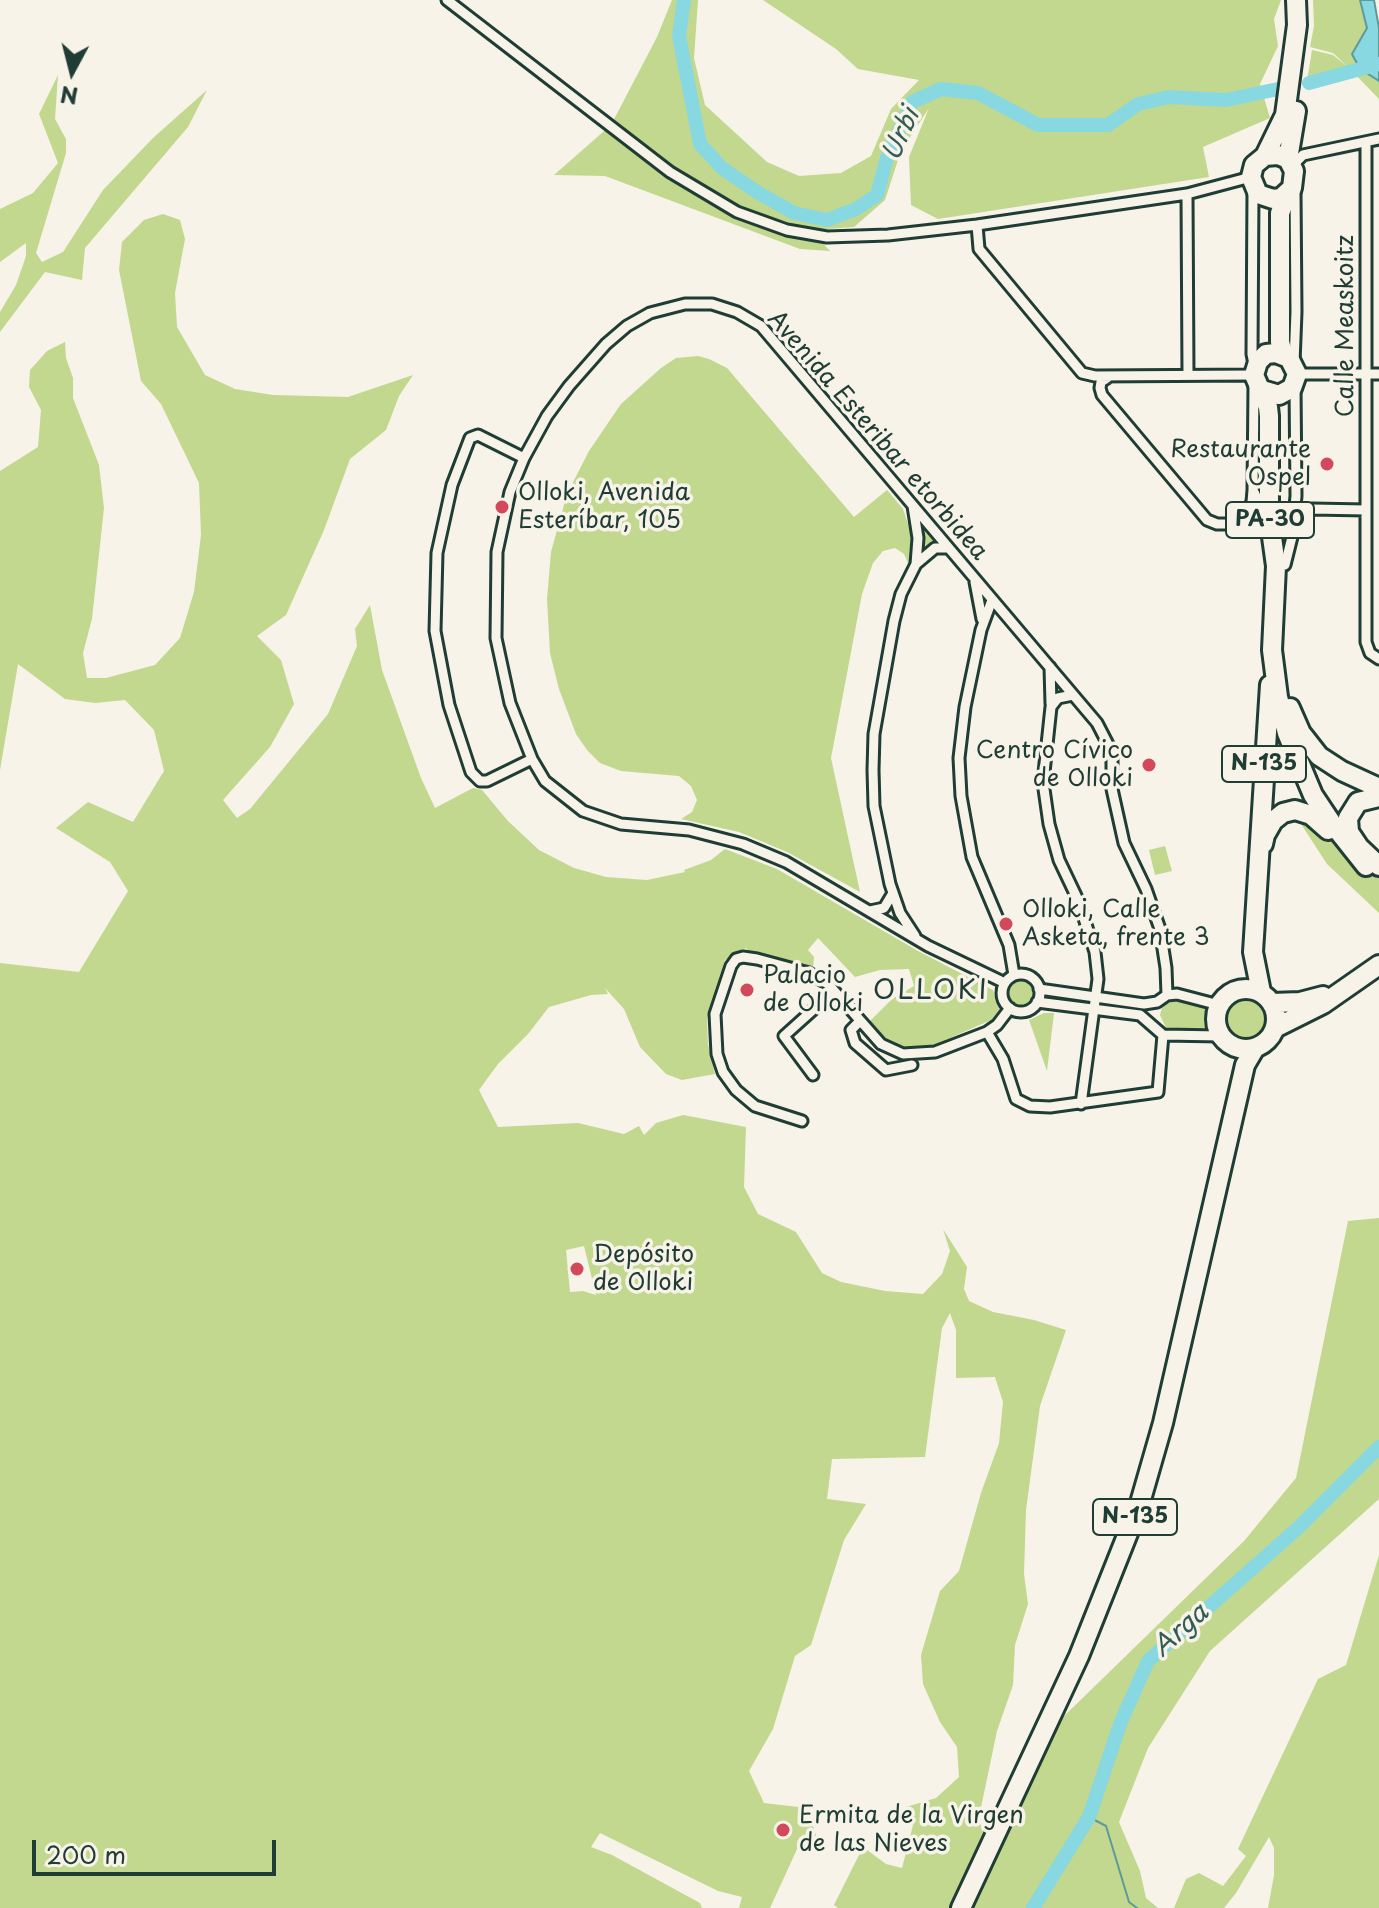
<!DOCTYPE html>
<html>
<head>
<meta charset="utf-8">
<style>
  body { margin:0 }
  #map { position:relative; width:1379px; height:1908px; overflow:hidden; background:#f7f3e8; font-family:"Playpen Sans",sans-serif }
  canvas { display:block }
  .north { position:absolute; left:32px; top:32px; width:80px; height:80px; -webkit-text-stroke:6px #f7f3e8; paint-order:stroke; rotate:187deg; font-size:22px; font-weight:700; line-height:32px; text-align:center; color:#1f3d34 }
  .north::after { content:''; display:block; margin:auto; width:28px; height:36px; background:#1f3d34; clip-path:polygon(50% 0,100% 100%,50% 72%,0 100%) }
  .scale { position:absolute; left:32px; top:1840px; width:244px; height:36px; box-sizing:border-box; border:4px solid #1f3d34; border-top:0; padding-left:10px; font-size:24px; line-height:28px; white-space:nowrap; color:#1f3d34; -webkit-text-stroke:6px #f7f3e8; paint-order:stroke }
</style>
</head>
<body>
<div id="map">
<canvas width="1379" height="1908"></canvas>
<div class="north">N</div>
<div class="scale">200 m</div>
</div>
<script>
const ctx = document.querySelector('canvas').getContext('2d');
ctx.lineJoin = 'round';
function paint(path, color) { ctx.fillStyle = color; ctx.fill(path, 'evenodd'); }
const poly = rows => new Path2D(rows.map(r => 'M' + r).join(''));
function strokePath(path, color, width, dash) { ctx.strokeStyle = color; ctx.lineWidth = width; ctx.lineCap = dash ? 'butt' : 'round'; ctx.setLineDash(dash || []); ctx.stroke(path); }
function write(font, color, halo, rows, align = 'center') {
  ctx.font = font + ' "Playpen Sans",sans-serif'; ctx.lineWidth = 7; ctx.setLineDash([]); ctx.textBaseline = 'middle'; ctx.strokeStyle = halo; ctx.fillStyle = color; for (const [text, x, y, turn = 0] of rows) {
    ctx.save(); ctx.translate(x, y); ctx.rotate((+turn || 0) * Math.PI / 180); ctx.textAlign = isNaN(turn) ? turn : align; if (halo) ctx.strokeText(text, 0, 0); ctx.fillText(text, 0, 0); ctx.restore();
  }
}
const green = poly([
  [672,0,698,0,694,58,705,105,767,162,799,176,841,173,871,156,891,109,919,80,858,69,836,49,763,0,1281,0,1274,19,1278,46,1260,84,1270,118,1203,147,1209,177,938,219,911,205,909,157,929,108,901,151,885,200,854,227,813,230,765,215,787,230,815,235,830,251,800,249,605,176,554,175,611,125,657,37],
  [1313,0,1361,0,1367,28,1360,69,1379,81,1379,99,1351,70,1307,81,1312,50,1333,55,1348,67,1333,53,1310,47,1314,26],
  [58,75,55,119,66,139,66,153,36,253,42,262,63,252,103,190,153,138,207,90,188,127,85,248,82,280,45,272,0,332,0,312,16,285,26,256,26,243,0,262,0,209,33,193,58,163,39,114],
  [163,214,180,220,185,239,175,293,177,327,205,375,235,389,273,395,348,397,413,375,399,396,386,430,350,459,324,530,286,615,257,636,281,660,294,704,270,747,223,800,237,818,250,809,328,714,357,646,355,629,370,605,382,670,421,778,435,808,473,788,482,790,508,821,539,850,574,868,606,877,647,880,685,872,684,870,711,860,725,849,777,869,918,951,993,990,999,1010,991,1020,929,1047,912,1049,889,1041,868,1023,892,999,914,986,909,969,880,970,855,977,818,938,808,950,814,957,813,968,749,953,746,948,725,960,707,1019,708,1044,715,1074,682,1080,666,1074,640,1047,624,1009,605,988,608,994,591,995,549,1007,528,1034,498,1064,479,1090,498,1127,578,1123,624,1134,639,1126,644,1135,656,1123,683,1115,746,1127,744,1187,758,1214,796,1232,822,1273,841,1282,885,1291,923,1294,942,1274,950,1251,943,1229,967,1267,964,1289,969,1301,993,1312,1034,1320,1066,1330,1040,1406,1026,1510,1024,1574,1028,1604,1015,1645,1013,1685,997,1731,978,1822,987,1831,957,1908,838,1908,834,1905,863,1847,886,1864,902,1868,913,1825,906,1807,936,1798,959,1777,957,1747,940,1722,923,1684,921,1655,940,1591,959,1571,981,1493,999,1443,1003,1402,995,1377,956,1378,956,1330,950,1313,942,1328,925,1457,832,1459,827,1499,866,1504,844,1540,811,1645,795,1656,773,1729,749,1771,764,1803,807,1808,817,1838,798,1847,770,1908,739,1908,742,1897,718,1891,600,1833,591,1847,612,1855,700,1903,702,1908,0,1908,0,963,79,972,128,891,110,862,56,828,88,802,133,822,164,771,154,730,125,700,95,703,65,699,18,664,0,770,0,471,38,447,41,410,29,387,30,370,47,351,65,342,66,358,73,378,73,398,99,465,104,508,92,619,83,653,87,678,106,678,155,665,180,638,194,592,201,535,199,483,161,404,141,381,119,270,122,242,144,220],
  [584,1246,596,1295,583,1291,570,1292,566,1250],
  [698,356,709,359,727,368,854,517,887,490,903,509,911,533,909,565,904,554,895,548,883,551,873,563,862,594,831,758,860,892,787,852,739,832,681,819,692,812,697,800,691,786,679,776,621,771,600,763,587,750,576,734,559,689,550,653,547,599,551,552,567,494,589,451,621,404,661,368,676,358],
  [920,520,941,543,923,553,921,552],
  [1311,815,1379,877,1379,913,1327,864,1301,824],
  [1165,846,1172,871,1155,875,1149,850],
  '1009 993a12 12 0 1 1 24 0a12 12 0 1 1-24 0Z',
  '1224 1019a22 22 0 1 1 44 0a22 22 0 1 1-44 0Z',
  [1173,999,1206,1009,1206,1028,1176,1031,1166,1028,1160,1015,1162,1008],
  [1044,1013,1054,1013,1047,1071,1029,1020],
  [1379,1218,1379,1499,1210,1651,1148,1748,1119,1822,1140,1871,1146,1898,1158,1908,971,1908,1060,1720,1244,1541,1296,1478,1348,1221],
  [1379,1555,1379,1908,1268,1908,1274,1875,1274,1848,1269,1837,1236,1893,1224,1908,1174,1908,1186,1879,1199,1873,1223,1886,1246,1856,1238,1849,1318,1679,1346,1665]
]);
const water = poly([
  [1360,0,1374,0,1379,28,1379,81,1360,69,1352,54,1367,28,1360,0]
]);
const stream = poly([
  [1089,1817,1106,1826,1129,1902,1137,1908]
]);
const river = poly([
  [684,0,679,36,700,144,722,168,757,192,794,213,827,220,856,209,877,195,887,158,912,102,941,89,978,93,1038,125,1108,125,1138,104,1169,97,1226,100,1278,89],
  [1309,83,1379,64],
  [1033,1908,1089,1817,1120,1724,1148,1661,1299,1527,1379,1447]
]);
const street = poly([
  [447,0,670,172,737,212,787,230,827,237,888,235,977,225,1187,194,1251,177],
  [1366,142,1366,642,1370,653,1379,659],
  [1292,166,1303,155,1379,139],
  [1253,191,1252,354,1254,364],
  [1187,194,1188,375],
  [977,225,979,249,1082,373,1095,376,1254,375],
  [1294,363,1296,312,1295,191],
  [1297,374,1379,374],
  [1110,376,1101,382,1100,388,1102,395,1207,520,1217,524,1227,524,1242,519,1252,502,1253,490],
  [1254,385,1253,490,1265,515],
  [524,458,478,435,470,438,452,485,437,553,435,631,449,705,471,772,480,781,487,781,532,759],
  [913,506,918,538,916,564,901,594,894,621,874,734,873,770,874,806,890,884,900,913,915,936],
  [1294,522,1300,513,1312,509,1366,510],
  [916,564,935,548,949,548],
  [1285,565,1292,537,1296,496,1295,385],
  [975,582,982,619],
  [992,600,981,630,965,707,959,758,961,796,972,857,1009,945,1014,975],
  [1050,667,1051,704],
  [1073,695,1058,698,1051,707,1043,782,1049,824,1059,860,1078,900,1095,952,1098,979,1081,1104],
  [870,911,884,908,893,893],
  '1002 993a19 19 0 1 1 38 0a19 19 0 1 1-38 0Z',
  [1005,983,928,946,786,862,743,844,689,830,621,824,583,811,545,781,532,759,510,703,496,638,497,552,510,492,524,458,547,416,569,386,606,344,627,326,650,313,685,304,712,304,737,312,761,326,1097,723,1112,752,1112,789,1124,843,1146,889,1160,929,1166,968,1167,995],
  [1039,989,1144,1004,1157,1002,1167,995,1177,994,1219,1005],
  [1037,1002,1140,1015,1163,1035,1221,1036],
  [860,1021,851,1030,855,1043,886,1070,912,1065],
  [987,1032,1003,1059,1016,1099,1030,1106,1050,1107,1158,1092,1163,1035],
  [813,1075,784,1036,834,991],
  [802,1121,755,1106,736,1090,723,1072,717,1054,715,1014,731,966,736,959,743,957,757,959,809,973,828,984,881,1044,903,1054,935,1052,987,1032,997,1025,1010,1008]
]);
const highway = poly([
  [1265,156,1278,155,1288,159,1294,171,1292,188,1281,198,1273,199,1258,194,1251,177,1254,165,1265,156,1285,115,1297,25,1296,0],
  [1288,159,1296,111],
  [1283,354,1280,342,1280,213,1288,193],
  [1262,390,1279,395,1292,388,1297,374,1289,358,1276,353,1266,354,1258,362,1254,375,1268,407,1269,416,1269,515,1276,566,1272,650,1278,697,1287,733,1313,795,1331,822,1366,866],
  [1290,708,1301,733,1319,756,1342,771,1379,788],
  [1379,797,1358,802,1348,818,1349,832,1359,847,1379,866],
  [1263,844,1265,835,1273,821,1283,813,1295,810,1311,815,1328,830],
  '1216 1019a30 30 0 1 1 60 0a30 30 0 1 1-60 0Z',
  [1261,992,1253,952,1270,685],
  [1272,1003,1300,1002,1323,996],
  [1275,1028,1323,1004,1379,965],
  [961,1908,1079,1656,1140,1503,1163,1423,1245,1065,1255,1048]
]);
const markers = [
  [1327,464,8,"#d1495b"],
  [502,507,8,"#d1495b"],
  [1149,765,8,"#d1495b"],
  [1006,924,8,"#d1495b"],
  [747,990,8,"#d1495b"],
  [577,1269,8,"#d1495b"],
  [783,1830,8,"#d1495b"]
];
const shields = [
  [1270,520,88],
  [1264,764,84],
  [1135,1517,84]
];
const shieldNames = [
  ["PA-30",1270,520],
  ["N-135",1264,764],
  ["N-135",1135,1517]
];
const streetNames = [
  ["Calle Measkoitz",1346,326,-90],
  ["Avenida Esteribar etorbidea",877,436,49]
];
const poiNames = [
  ["Restaurante",1311,450,"right"],
  ["Ospel",1311,478,"right"],
  ["Olloki, Avenida",518,493],
  ["Esteríbar, 105",518,521],
  ["Centro Cívico",1133,751,"right"],
  ["de Olloki",1133,779,"right"],
  ["Olloki, Calle",1022,910],
  ["Asketa, frente 3",1022,938],
  ["Palacio",763,976],
  ["de Olloki",763,1004],
  ["Depósito",593,1255],
  ["de Olloki",593,1283],
  ["Ermita de la Virgen",799,1816],
  ["de las Nieves",799,1844]
];
const waterNames = [
  ["Urbi",902,135,-66],
  ["Arga",1181,1631,-42]
];
const quarterNames = [
  ["OLLOKI",931,991]
];
paint(green, '#c1d88e');
paint(water, '#88d8e2');
strokePath(water, '#5e9a9c', 2);
strokePath(stream, '#5e9a9c', 2);
strokePath(river, '#88d8e2', 14);
strokePath(street, '#1f3d34', 15);
strokePath(highway, '#1f3d34', 24);
strokePath(street, '#f7f3e8', 9);
strokePath(highway, '#f7f3e8', 18);
for (const [x, y, r, color] of markers) { const dot = new Path2D(); dot.arc(x, y, r, 0, 2 * Math.PI); ctx.fillStyle = color; ctx.fill(dot); strokePath(dot, '#f7f3e8', 3); }
for (const [x, y, w] of shields) { const box = new Path2D(); box.roundRect(x - w / 2, y - 18, w, 36, 6); ctx.fillStyle = '#f7f3e8'; ctx.fill(box); strokePath(box, '#1f3d34', 2); }
write('bold 22px', '#1f3d34', null, shieldNames);
write('24px', '#1f3d34', '#f7f3e8', streetNames);
write('24px', '#1f3d34', '#f7f3e8', poiNames, 'left');
write('italic 26px', '#345c57', '#f7f3e8', waterNames);
ctx.letterSpacing = '2px';
write('28px', '#1f3d34', '#f7f3e8', quarterNames);
ctx.letterSpacing = '0px';
</script>
</body>
</html>
